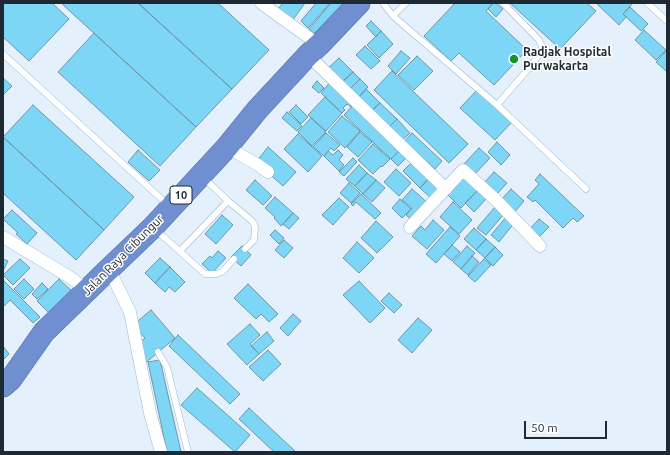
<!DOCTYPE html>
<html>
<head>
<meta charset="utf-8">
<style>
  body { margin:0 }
  #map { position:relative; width:670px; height:455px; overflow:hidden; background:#e4f0fb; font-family:Ubuntu,sans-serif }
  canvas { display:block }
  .frame { position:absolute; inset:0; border:4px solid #1e2933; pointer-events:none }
  .scale { position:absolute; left:524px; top:421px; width:83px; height:18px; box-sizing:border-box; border:2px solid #1e2933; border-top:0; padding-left:5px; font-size:12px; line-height:14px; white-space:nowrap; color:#1e2933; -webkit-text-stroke:3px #fff; paint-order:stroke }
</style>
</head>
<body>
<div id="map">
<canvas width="670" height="455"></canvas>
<div class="frame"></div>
<div class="scale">50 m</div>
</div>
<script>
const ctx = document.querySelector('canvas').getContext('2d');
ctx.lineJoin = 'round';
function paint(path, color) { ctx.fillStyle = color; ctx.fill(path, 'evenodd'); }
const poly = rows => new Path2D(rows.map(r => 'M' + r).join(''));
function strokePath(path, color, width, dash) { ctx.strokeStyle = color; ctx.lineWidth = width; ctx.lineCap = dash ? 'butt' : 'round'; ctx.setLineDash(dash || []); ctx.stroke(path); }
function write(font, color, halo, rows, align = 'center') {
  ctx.font = font + ' Ubuntu,sans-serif'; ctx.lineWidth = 3; ctx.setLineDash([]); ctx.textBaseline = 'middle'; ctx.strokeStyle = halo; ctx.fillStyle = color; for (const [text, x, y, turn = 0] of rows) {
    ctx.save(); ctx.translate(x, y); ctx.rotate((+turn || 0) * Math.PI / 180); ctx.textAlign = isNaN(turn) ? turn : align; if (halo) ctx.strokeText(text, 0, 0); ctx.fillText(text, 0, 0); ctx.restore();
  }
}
const building = poly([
  [3,3,52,3,69,19,29,61,3,37,3,3],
  [61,3,138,3,232,89,196,127,61,3],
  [138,3,218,3,269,50,232,89,138,3],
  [283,3,305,3,292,21,277,10,283,3],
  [316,3,330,3,308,28,301,21,316,3],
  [331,3,346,3,322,40,309,29,331,3],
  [455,3,493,3,486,11,527,50,494,85,459,53,451,61,424,36,455,3],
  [493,3,496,3,503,9,496,17,488,9,493,3],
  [510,3,587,3,596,11,560,49,510,3],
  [596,3,631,3,632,4,623,14,626,17,619,25,596,3],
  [630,7,648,24,641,31,623,14,630,7],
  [371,21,381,31,376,37,366,26,371,21],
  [644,30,666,50,656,60,635,40,644,30],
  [381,31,393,44,379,58,367,45,381,31],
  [94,33,196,127,160,166,58,72,94,33],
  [365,46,380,61,371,69,356,55,365,46],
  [667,50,667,72,656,62,667,50],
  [401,51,410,58,396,74,388,66,401,51],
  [417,56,433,71,414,90,398,75,417,56],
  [339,58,353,72,340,84,326,70,339,58],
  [392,71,468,144,449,163,374,90,392,71],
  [353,72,360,79,347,92,340,84,353,72],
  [3,78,12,86,3,95,3,78],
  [360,79,368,87,356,100,347,92,360,79],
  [317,81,324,88,319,93,312,87,317,81],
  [331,81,355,103,351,107,347,104,343,108,345,110,342,113,321,93,331,81],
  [366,89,380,103,369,113,356,100,366,89],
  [477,90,512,122,495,140,460,108,477,90],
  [325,97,342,113,326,131,308,115,325,97],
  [355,103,402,148,391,159,344,115,355,103],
  [380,103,397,119,386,130,369,113,380,103],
  [33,105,134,197,104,230,3,137,33,105],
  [296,105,308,117,301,124,289,112,296,105],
  [287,112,302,126,297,131,282,118,287,112],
  [342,116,360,131,345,148,328,132,342,116],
  [311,118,326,132,312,146,298,132,311,118],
  [397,119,410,133,399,143,386,130,397,119],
  [360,132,372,142,358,157,347,147,360,132],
  [326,133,340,145,334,151,331,148,324,156,313,147,326,133],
  [412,133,442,161,435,169,413,149,402,144,412,133],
  [298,134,322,156,308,172,284,149,298,134],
  [3,137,104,230,76,260,3,193,3,137],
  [497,142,510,155,501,165,488,152,497,142],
  [373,144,390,159,382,167,381,166,373,174,358,160,373,144],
  [268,147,296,172,283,186,256,162,268,147],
  [402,148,409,155,398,166,391,159,402,148],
  [479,148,490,158,474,175,463,165,479,148],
  [138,150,160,170,149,181,128,162,138,150],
  [338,150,343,155,339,160,344,165,339,171,324,156,328,151,333,155,338,150],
  [353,158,357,162,344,176,339,172,353,158],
  [413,161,430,177,420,188,403,171,413,161],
  [359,165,367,173,355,186,346,179,359,165],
  [396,169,411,183,399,196,384,182,396,169],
  [494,172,507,183,496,195,483,184,494,172],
  [367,173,376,180,363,194,355,186,367,173],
  [463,173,479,189,461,208,445,192,463,173],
  [540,174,584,216,577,222,573,218,563,228,535,200,533,202,527,197,539,184,535,180,540,174],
  [430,177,442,189,432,199,420,188,430,177],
  [255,180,272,196,263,205,246,190,255,180],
  [376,180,385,188,372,202,363,194,376,180],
  [349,183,360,193,351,203,340,193,349,183],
  [412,189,429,204,413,221,406,215,412,208,402,200,412,189],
  [479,189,488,197,474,212,465,203,479,189],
  [511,189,524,201,513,214,500,201,511,189],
  [361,194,381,213,375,219,356,202,353,206,351,204,361,194],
  [275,197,293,213,281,226,274,218,275,217,265,208,275,197],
  [339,198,349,207,333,225,322,215,339,198],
  [400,199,411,209,402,218,392,208,400,199],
  [453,202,472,220,459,234,440,217,453,202],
  [495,207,504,214,486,235,477,228,495,207],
  [12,210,37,233,27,244,16,234,18,233,3,219,12,210],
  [293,213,299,218,289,229,283,224,293,213],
  [222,215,233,225,216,244,205,234,222,215],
  [507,216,515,222,499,242,491,235,507,216],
  [539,219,549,227,538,238,529,230,539,219],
  [433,220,444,230,427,249,412,236,421,226,425,230,433,220],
  [376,221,393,237,377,253,361,238,376,221],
  [450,227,460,236,436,263,426,254,450,227],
  [474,228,486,239,476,250,464,239,474,228],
  [275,230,284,238,279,244,270,235,275,230],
  [486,239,495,247,485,258,476,250,486,239],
  [284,240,293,248,284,258,275,250,284,240],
  [357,242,374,258,359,273,343,258,357,242],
  [452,245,460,252,452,261,444,254,452,245],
  [242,246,251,255,241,266,231,257,242,246],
  [467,246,475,253,461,269,453,262,467,246],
  [495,247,503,255,493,266,485,258,495,247],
  [218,251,226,258,212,273,202,264,210,256,212,258,218,251],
  [472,256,479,262,468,275,461,269,472,256],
  [160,258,170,267,155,283,145,273,160,258],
  [3,259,8,261,3,271,3,259],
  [20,259,30,268,13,285,3,275,20,259],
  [484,259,491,265,475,282,468,276,484,259],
  [170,267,185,282,175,292,169,287,165,292,155,283,170,267],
  [24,279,34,289,24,299,14,289,24,279],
  [59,279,73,292,50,314,37,301,59,279],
  [4,281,40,317,33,323,10,300,3,307,3,282,4,281],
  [359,281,385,308,370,323,343,295,359,281],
  [42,283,48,289,37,299,32,294,42,283],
  [248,284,278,314,269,322,261,314,256,319,234,298,248,284],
  [389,293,402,305,394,313,381,301,389,293],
  [151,310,175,338,143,365,137,345,145,338,133,325,151,310],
  [293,314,301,321,288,336,280,328,293,314],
  [418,318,432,330,412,353,398,340,418,318],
  [250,324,260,335,250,344,259,354,247,365,227,344,250,324],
  [267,332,274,341,259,354,251,346,267,332],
  [178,335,240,394,230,404,169,346,178,335],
  [3,346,9,354,3,360,3,346],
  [268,350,281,364,263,381,249,367,268,350],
  [160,360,181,452,167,452,148,362,160,360],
  [197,388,250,435,235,452,181,405,197,388],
  [249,408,296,452,274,452,239,419,249,408]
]);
const lane = poly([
  [383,3,393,16,497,105,586,189],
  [647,3,667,21],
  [393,16,406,3],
  [3,54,168,205],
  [497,105,530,67,543,49,539,40,503,3],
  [203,177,228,201,251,220,254,224,255,228,254,240,245,249],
  [156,230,205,274,216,274,222,272,234,259],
  [180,251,228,201],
  [158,352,167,367,188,452]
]);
const street = poly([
  [261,3,319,45],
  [308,55,446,189],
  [227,147,258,165,268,172],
  [410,227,463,170,496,200,540,246],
  [3,237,68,276,88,290],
  [109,269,130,312,150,413,161,452]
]);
const highway = poly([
  [3,386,11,379,44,332,109,269,153,227,227,147,257,110,308,55,319,45,359,3]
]);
const markers = [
  [514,59,5,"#10962a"]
];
const shields = [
  [181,195,22]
];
const shieldNames = [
  ["10",181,195]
];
const poiNames = [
  ["Radjak Hospital",523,52],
  ["Purwakarta",523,66]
];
const streetNames = [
  ["Jalan Raya Cibungur",123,255,-45]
];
paint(building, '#7ed6f7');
strokePath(building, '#6f96a6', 1);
strokePath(lane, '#99b6d0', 7);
strokePath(street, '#99b6d0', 13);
strokePath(highway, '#536b99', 23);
strokePath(lane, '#fff', 6);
strokePath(street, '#fff', 12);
strokePath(highway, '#708fd0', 22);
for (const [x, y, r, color] of markers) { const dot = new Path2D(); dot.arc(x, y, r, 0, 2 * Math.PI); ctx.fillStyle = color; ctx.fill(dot); strokePath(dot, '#fff', 1.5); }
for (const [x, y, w] of shields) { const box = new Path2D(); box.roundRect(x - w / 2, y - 9, w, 18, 3); ctx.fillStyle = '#fff'; ctx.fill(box); strokePath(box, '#1e2933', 1); }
write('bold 11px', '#1e2933', null, shieldNames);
write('bold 12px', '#1e2933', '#fff', poiNames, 'left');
write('12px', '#1e2933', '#fff', streetNames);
</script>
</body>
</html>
